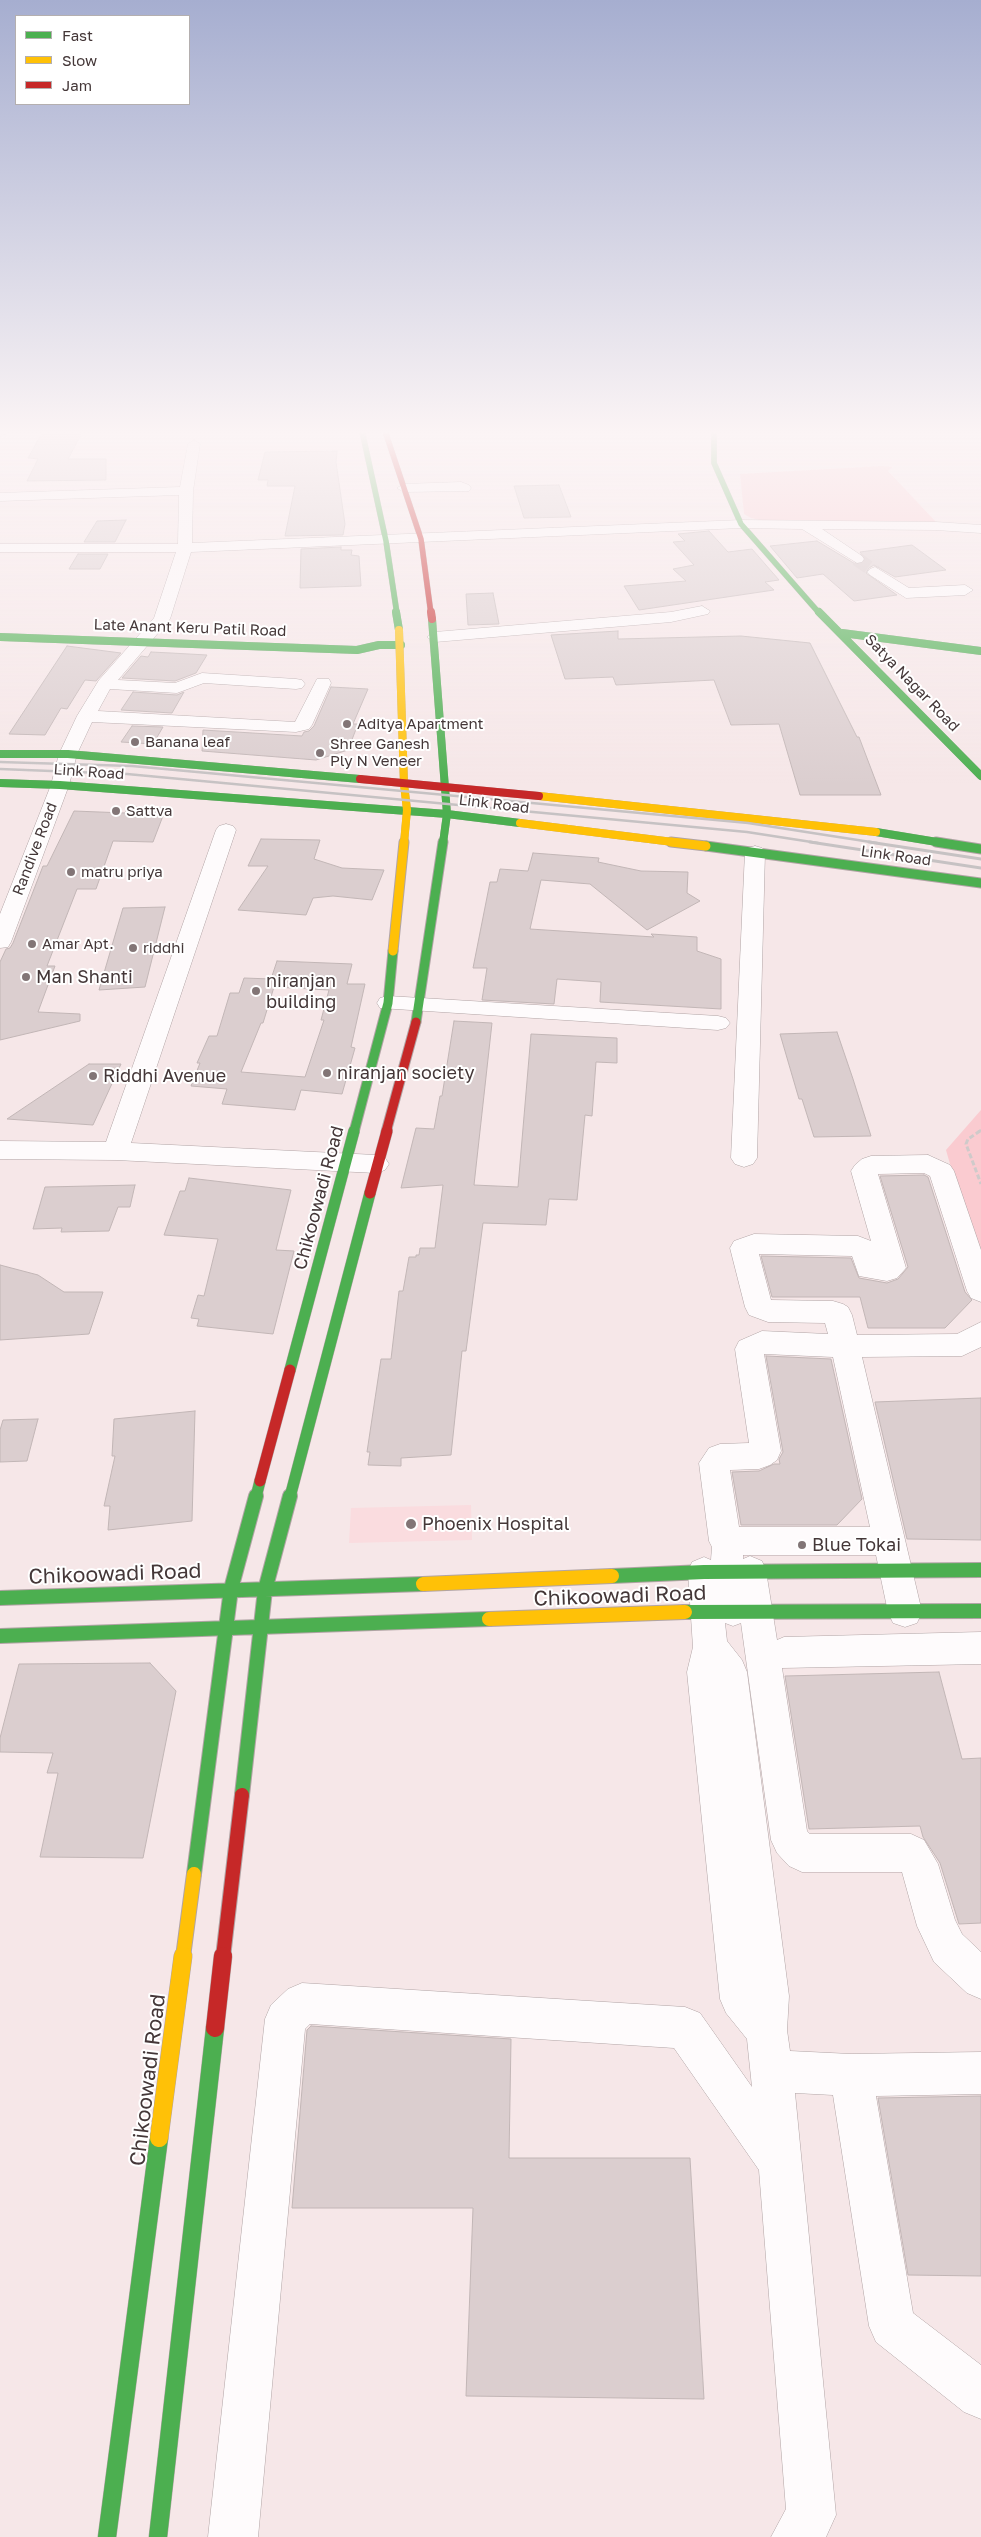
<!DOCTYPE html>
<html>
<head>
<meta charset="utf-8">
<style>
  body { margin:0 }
  #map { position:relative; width:981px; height:2537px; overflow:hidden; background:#f6e7e8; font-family:"Golos Text",sans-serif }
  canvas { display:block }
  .legend { position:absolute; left:15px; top:15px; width:175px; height:90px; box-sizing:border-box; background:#fff; border:1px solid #b4afaf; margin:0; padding:6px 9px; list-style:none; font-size:15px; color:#443738 }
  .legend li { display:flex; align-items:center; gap:10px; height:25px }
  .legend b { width:25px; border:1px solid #b4afaf }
</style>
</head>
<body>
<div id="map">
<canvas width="981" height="2537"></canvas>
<ul class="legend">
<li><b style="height:6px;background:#4caf50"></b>Fast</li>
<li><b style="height:6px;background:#ffc107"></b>Slow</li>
<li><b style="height:6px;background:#c62828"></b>Jam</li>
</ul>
</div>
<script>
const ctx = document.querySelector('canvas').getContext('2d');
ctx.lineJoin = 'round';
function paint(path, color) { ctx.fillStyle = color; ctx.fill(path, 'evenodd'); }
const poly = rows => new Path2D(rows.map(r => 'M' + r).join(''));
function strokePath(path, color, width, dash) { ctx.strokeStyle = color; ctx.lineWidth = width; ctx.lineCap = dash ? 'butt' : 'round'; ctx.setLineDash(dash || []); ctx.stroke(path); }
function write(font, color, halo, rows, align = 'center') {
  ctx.font = font + ' "Golos Text",sans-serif'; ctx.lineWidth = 4; ctx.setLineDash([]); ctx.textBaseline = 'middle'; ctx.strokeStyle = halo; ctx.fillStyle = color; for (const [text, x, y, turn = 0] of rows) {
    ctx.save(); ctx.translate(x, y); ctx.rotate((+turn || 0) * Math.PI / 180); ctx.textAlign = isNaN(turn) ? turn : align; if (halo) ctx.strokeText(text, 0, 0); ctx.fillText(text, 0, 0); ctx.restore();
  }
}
const built = poly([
  [471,1505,472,1540,349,1543,351,1508]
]);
const green = poly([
  [881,466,893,467,888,471,937,523,768,522,751,518,744,514,740,474],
  [981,1110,981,1273,946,1150]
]);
const building = poly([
  [43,431,83,431,68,459,106,459,106,480,27,481,38,459,28,458,43,431],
  [337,451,336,462,345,524,343,535,285,536,295,486,267,486,268,480,258,480,265,452,337,451],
  [559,485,571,517,524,518,514,486,559,485],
  [126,520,115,542,84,542,97,521,126,520],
  [709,531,728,552,752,549,779,580,765,582,774,590,639,610,624,586,686,581,673,569,694,565,673,542,685,541,678,534,709,531],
  [817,541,857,565,866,560,860,552,912,545,946,570,895,577,874,565,869,568,866,573,897,595,854,601,823,574,797,578,770,546,817,541],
  [341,547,341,550,352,550,351,555,359,556,361,586,300,588,301,549,341,547],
  [78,554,108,554,100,569,69,569,78,554],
  [493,593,499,624,468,625,466,594,493,593],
  [618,631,618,639,741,636,810,643,857,737,859,737,881,795,800,795,779,724,731,725,714,680,616,685,613,677,565,679,551,635,618,631],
  [67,646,121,653,96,681,85,680,67,709,61,708,45,735,9,734,67,646],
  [151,652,171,653,207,655,196,673,175,681,122,678,141,656,148,657,151,652],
  [331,687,368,689,353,724,358,724,348,750,316,760,202,751,203,730,302,736,304,732,309,731,314,726,331,687],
  [133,692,177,695,184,692,172,713,121,710,133,692],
  [132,726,163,727,153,744,121,742,132,726],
  [128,807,166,808,153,842,113,841,96,889,77,889,47,966,55,966,38,1012,80,1014,80,1021,0,1040,0,962,6,949,10,948,13,943,43,866,47,866,74,811,125,813,128,807],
  [261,839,320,840,314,859,342,868,384,870,372,900,333,896,313,898,306,915,238,910,268,866,248,866,261,839],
  [533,853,599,858,598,862,641,871,688,872,687,893,700,901,647,930,590,884,541,880,530,929,654,937,651,934,697,937,697,951,721,959,721,1009,600,1002,601,982,557,979,554,1004,482,1000,487,968,473,968,490,882,497,882,500,869,528,871,533,853],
  [165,907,145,987,99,990,123,908,165,907],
  [277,961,352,964,347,984,365,984,351,1047,355,1048,342,1094,301,1090,295,1110,222,1104,227,1089,191,1086,200,1063,197,1063,209,1036,217,1036,230,993,239,993,244,978,271,979,277,961],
  [274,987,329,990,321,1020,324,1020,305,1077,241,1072,261,1023,263,1023,274,987],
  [454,1021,492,1023,474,1185,518,1187,531,1034,617,1038,617,1063,596,1062,592,1116,585,1115,577,1200,549,1199,546,1225,483,1223,466,1351,462,1351,451,1455,401,1458,401,1466,368,1465,370,1452,367,1452,381,1359,391,1359,399,1291,403,1291,409,1257,416,1257,416,1255,419,1255,420,1248,435,1248,443,1185,401,1188,416,1128,434,1129,440,1096,442,1096,454,1021],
  [837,1032,853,1079,871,1136,814,1137,802,1099,799,1099,780,1034,837,1032],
  [89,1064,121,1064,93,1125,7,1119,89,1064],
  [924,1175,928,1177,965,1292,972,1300,945,1328,868,1328,860,1297,772,1297,761,1256,851,1258,859,1278,887,1283,898,1279,908,1267,880,1176,924,1175],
  [189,1178,291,1190,276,1250,294,1251,273,1334,197,1326,199,1319,191,1318,198,1295,204,1296,218,1239,164,1235,180,1191,185,1191,189,1178],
  [135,1185,130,1207,118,1207,109,1231,61,1232,62,1228,33,1229,45,1187,135,1185],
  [0,1265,38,1275,64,1292,103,1292,89,1334,0,1340,0,1265],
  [766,1356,831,1359,862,1499,837,1525,741,1525,732,1472,759,1471,774,1464,780,1464,779,1459,783,1452,766,1356],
  [981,1398,981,1540,907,1539,875,1402,981,1398],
  [195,1411,192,1521,108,1530,110,1506,104,1506,115,1456,112,1456,114,1419,195,1411],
  [38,1419,27,1461,0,1462,0,1430,3,1420,38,1419],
  [150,1663,176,1691,143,1858,40,1857,58,1773,47,1773,53,1753,0,1752,0,1738,19,1664,150,1663],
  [939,1672,962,1759,981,1758,981,1923,959,1924,940,1863,923,1837,920,1826,809,1829,785,1676,939,1672],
  [311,2026,511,2039,509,2158,690,2158,704,2399,466,2396,473,2208,292,2208,307,2030,311,2026],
  [981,2096,981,2276,908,2275,878,2098,981,2096]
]);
const streetTunnel = poly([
  [857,559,875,572]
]);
const pathFar1 = poly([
  [978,1132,981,1130]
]);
const path = poly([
  [980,1131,968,1139,966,1144,981,1184]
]);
const street = poly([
  [0,431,11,431,0,437,0,431],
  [194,440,200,444,193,491,192,543,741,520,936,522,981,525,981,533,936,530,822,529,862,556,864,559,862,562,857,563,802,529,741,528,191,552,170,619,118,680,175,683,202,673,296,679,302,680,305,684,302,688,296,689,204,683,177,693,110,689,98,711,295,722,317,679,329,679,331,683,312,725,309,729,296,732,92,722,77,754,69,785,11,942,8,947,0,948,0,914,51,785,59,754,77,716,99,680,154,618,176,552,0,552,0,544,178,544,179,495,0,501,0,493,180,487,188,444,194,440],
  [461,482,469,485,471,488,469,491,404,492,397,488,404,484,461,482],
  [875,567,909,588,965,585,973,590,965,595,906,598,870,575,867,572,870,569,875,567],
  [702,606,710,611,708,614,671,622,435,642,427,637,435,632,671,612,702,606],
  [226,824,233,826,236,830,131,1143,376,1155,385,1158,389,1164,385,1170,376,1173,116,1160,0,1159,0,1141,106,1142,216,830,219,826,226,824],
  [755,846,762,848,765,852,757,1158,753,1164,744,1167,735,1164,731,1158,745,852,748,848,755,846],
  [388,996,718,1016,726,1018,730,1023,726,1028,718,1030,380,1008,377,1003,380,998,388,996],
  [928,1155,950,1165,954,1171,981,1250,981,1302,971,1298,967,1291,930,1176,924,1173,878,1174,906,1268,897,1278,887,1281,859,1276,852,1256,759,1254,771,1300,833,1301,843,1304,848,1307,852,1315,857,1335,957,1334,981,1322,981,1347,962,1356,862,1357,922,1612,917,1623,905,1627,893,1623,888,1612,876,1555,743,1555,743,1559,750,1556,762,1561,766,1571,777,1640,784,1637,981,1632,981,1664,782,1668,807,1831,810,1834,911,1834,924,1840,938,1864,955,1920,962,1934,981,1952,981,1999,967,1993,934,1962,917,1926,902,1872,802,1872,789,1866,777,1853,771,1840,741,1623,733,1626,725,1623,727,1641,742,1660,747,1672,789,1996,787,2030,790,2051,851,2054,981,2052,981,2094,876,2096,913,2313,981,2365,981,2419,964,2412,876,2342,869,2326,833,2095,795,2093,836,2515,826,2537,771,2537,786,2509,759,2170,674,2048,310,2024,305,2029,258,2537,208,2537,265,2019,271,2005,288,1989,302,1983,685,2007,700,2013,752,2087,747,2039,726,2013,720,1999,687,1672,693,1647,688,1572,692,1562,704,1557,711,1560,712,1547,709,1541,699,1463,709,1448,720,1444,749,1443,735,1349,739,1341,762,1331,828,1334,825,1323,768,1322,749,1315,745,1307,730,1248,734,1241,754,1234,858,1236,871,1241,851,1171,855,1165,862,1159,871,1156,928,1155],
  [764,1354,833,1357,870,1527,739,1527,730,1470,759,1469,770,1465,777,1460,781,1451,764,1354]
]);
const fastFar5 = poly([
  [362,431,386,541,397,614],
  [714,431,714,463,741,524,820,614]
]);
const fastFar4 = poly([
  [396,612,399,630],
  [819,612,981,776],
  [432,619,447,814,443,843],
  [842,633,981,651],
  [0,637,357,650,379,645,401,645],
  [0,754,68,754,360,779],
  [0,783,60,785,447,814,520,823],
  [876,832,943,843]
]);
const fastFar3 = poly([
  [936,842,981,849],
  [706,846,981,883],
  [416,1022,443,842],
  [354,1132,388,1003,393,951]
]);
const fastFar2 = poly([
  [290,1370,354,1131],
  [256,1497,260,1481],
  [290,1497,370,1193]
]);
const fastFar1 = poly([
  [612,1576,704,1572,981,1570],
  [0,1598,423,1584],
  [685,1612,981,1611],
  [0,1636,489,1619],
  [242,1795,265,1590,290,1496],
  [194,1874,231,1589,256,1496]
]);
const fast = poly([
  [107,2537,159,2138],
  [158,2537,215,2028]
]);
const slowFar3 = poly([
  [399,630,404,784,407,810,404,843],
  [539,796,876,832],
  [520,823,681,843]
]);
const slowFar2 = poly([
  [671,842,706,846],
  [393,951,404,842]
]);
const slowFar1 = poly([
  [423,1584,612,1576],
  [489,1619,685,1612],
  [183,1957,194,1874]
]);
const slow = poly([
  [159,2138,183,1956]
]);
const jamFar5 = poly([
  [385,431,421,539,431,614]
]);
const jamFar4 = poly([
  [431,612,432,619],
  [360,779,539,796]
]);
const jamFar3 = poly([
  [386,1132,416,1022]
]);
const jamFar2 = poly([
  [370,1193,387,1131],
  [260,1481,290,1370]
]);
const jamFar1 = poly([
  [223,1957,242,1795]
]);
const jam = poly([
  [215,2028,223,1956]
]);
const railFar1 = poly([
  [0,762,132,766,748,823,877,843],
  [0,769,127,774,747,832,818,843]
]);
const rail = poly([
  [810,842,981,868],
  [869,842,981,859]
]);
const markers = [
  [347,724,5,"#827576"],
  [135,742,5,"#827576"],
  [320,753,5,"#827576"],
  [116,811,5,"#827576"],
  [71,872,5,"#827576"],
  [32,944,5,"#827576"],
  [133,948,5,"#827576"],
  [26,977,5,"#827576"],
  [256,991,5,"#827576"],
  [327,1073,5,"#827576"],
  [93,1076,5,"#827576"],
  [411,1524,6,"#827576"],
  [802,1545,5,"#827576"]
];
const farStreetnames = [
  ["Late Anant Keru Patil Road",190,628,2],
  ["Satya Nagar Road",912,683,46],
  ["Link Road",89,772,4],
  ["Link Road",494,804,7],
  ["Randive Road",35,849,-69],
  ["Link Road",896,856,8]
];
const farPoinames = [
  ["Aditya Apartment",357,724],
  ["Banana leaf",145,742],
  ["Shree Ganesh",330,744],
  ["Ply N Veneer",330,761],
  ["Sattva",126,811],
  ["matru priya",81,872],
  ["Amar Apt.",42,944],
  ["riddhi",143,948]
];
const poiNames = [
  ["Man Shanti",36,977],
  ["niranjan",266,981],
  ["building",266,1002],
  ["niranjan society",337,1073],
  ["Riddhi Avenue",103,1076],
  ["Phoenix Hospital",422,1524],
  ["Blue Tokai",812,1545]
];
const streetNames = [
  ["Chikoowadi Road",319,1198,-75]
];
const nearStreetnames = [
  ["Chikoowadi Road",115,1574,-2],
  ["Chikoowadi Road",620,1596,-2],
  ["Chikoowadi Road",148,2080,-83]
];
paint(built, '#fadcdf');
paint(green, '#facbd0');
paint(building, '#dbcecf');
strokePath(building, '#c2b6b6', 1);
strokePath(streetTunnel, '#d2c4c5', 14, [14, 7]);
strokePath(street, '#b1a4a5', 1);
strokePath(fastFar5, '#b1a4a5', 6);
strokePath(fastFar4, '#b1a4a5', 8);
strokePath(fastFar3, '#b1a4a5', 11);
strokePath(fastFar2, '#b1a4a5', 12);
strokePath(fastFar1, '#b1a4a5', 16);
strokePath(fast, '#b1a4a5', 19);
strokePath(slowFar3, '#b1a4a5', 8);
strokePath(slowFar2, '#b1a4a5', 11);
strokePath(slowFar1, '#b1a4a5', 16);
strokePath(slow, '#b1a4a5', 19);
strokePath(jamFar5, '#b1a4a5', 6);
strokePath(jamFar4, '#b1a4a5', 8);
strokePath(jamFar3, '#b1a4a5', 11);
strokePath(jamFar2, '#b1a4a5', 12);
strokePath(jamFar1, '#b1a4a5', 16);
strokePath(jam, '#b1a4a5', 19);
strokePath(pathFar1, '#cfcaca', 2.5, [4, 2]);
strokePath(path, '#cfcaca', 3, [5, 2.5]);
paint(street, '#fefbfc');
strokePath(fastFar5, '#4caf50', 5.5);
strokePath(fastFar4, '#4caf50', 8);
strokePath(fastFar3, '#4caf50', 9);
strokePath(fastFar2, '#4caf50', 11);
strokePath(fastFar1, '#4caf50', 14);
strokePath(fast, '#4caf50', 18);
strokePath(slowFar3, '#ffc107', 8);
strokePath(slowFar2, '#ffc107', 9);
strokePath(slowFar1, '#ffc107', 14);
strokePath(slow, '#ffc107', 18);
strokePath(jamFar5, '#c62828', 5.5);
strokePath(jamFar4, '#c62828', 8);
strokePath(jamFar3, '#c62828', 9);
strokePath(jamFar2, '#c62828', 11);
strokePath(jamFar1, '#c62828', 14);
strokePath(jam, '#c62828', 18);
strokePath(railFar1, '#c6c2c3', 2.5);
strokePath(rail, '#c6c2c3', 3);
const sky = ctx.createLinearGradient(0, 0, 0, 786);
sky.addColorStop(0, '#a6aed0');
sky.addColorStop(0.55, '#fbf4f5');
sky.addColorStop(1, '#fbf4f500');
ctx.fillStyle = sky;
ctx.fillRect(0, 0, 981, 786);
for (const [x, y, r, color] of markers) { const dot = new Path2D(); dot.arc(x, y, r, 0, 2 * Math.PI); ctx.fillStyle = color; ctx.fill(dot); strokePath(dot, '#fff', 2); }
write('15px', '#443738', '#fff', farStreetnames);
write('15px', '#443738', '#fff', farPoinames, 'left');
write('18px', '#443738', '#fff', poiNames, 'left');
write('18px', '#443738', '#fff', streetNames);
write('21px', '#443738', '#fff', nearStreetnames);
</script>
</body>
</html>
